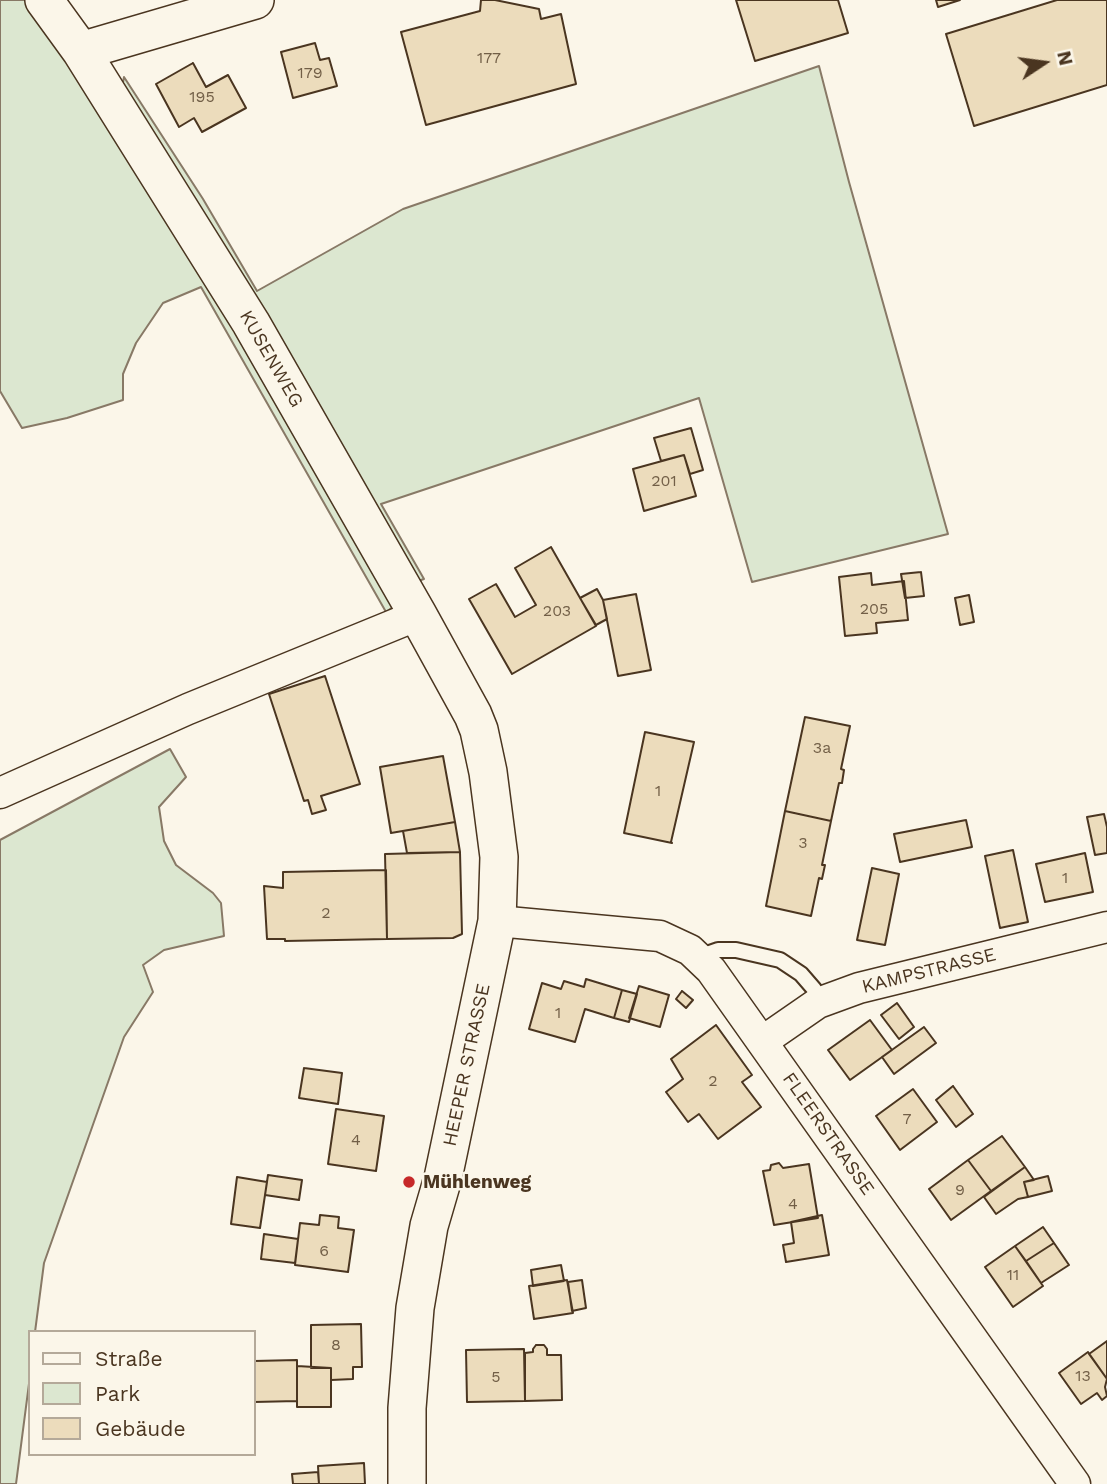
<!DOCTYPE html>
<html>
<head>
<meta charset="utf-8">
<style>
  body { margin:0 }
  #map { position:relative; width:1107px; height:1484px; overflow:hidden; background:#fbf6e9; font-family:"Work Sans",sans-serif }
  canvas { display:block }
  .legend { position:absolute; left:28px; top:1330px; width:228px; height:126px; box-sizing:border-box; background:#fbf6e9; border:2px solid #b4a999; margin:0; padding:9px 12px; list-style:none; font-size:21px; color:#4a3520 }
  .legend li { display:flex; align-items:center; gap:14px; height:35px }
  .legend b { width:35px; border:2px solid #b4a999 }
  .north { position:absolute; left:1009px; top:28px; width:70px; height:70px; -webkit-text-stroke:5px #fbf6e9; paint-order:stroke; rotate:77deg; font-size:19px; font-weight:700; line-height:28px; text-align:center; color:#4a3520 }
  .north::after { content:''; display:block; margin:auto; width:24px; height:32px; background:#4a3520; clip-path:polygon(50% 0,100% 100%,50% 72%,0 100%) }
</style>
</head>
<body>
<div id="map">
<canvas width="1107" height="1484"></canvas>
<ul class="legend">
<li><b style="height:9px;background:#fbf6e9"></b>Straße</li>
<li><b style="height:19px;background:#dce7d0"></b>Park</li>
<li><b style="height:19px;background:#ecdcbc"></b>Gebäude</li>
</ul>
<div class="north">N</div>
</div>
<script>
const ctx = document.querySelector('canvas').getContext('2d');
ctx.lineJoin = 'round';
function paint(path, color) { ctx.fillStyle = color; ctx.fill(path, 'evenodd'); }
const poly = rows => new Path2D(rows.map(r => 'M' + r).join(''));
function strokePath(path, color, width, dash) { ctx.strokeStyle = color; ctx.lineWidth = width; ctx.lineCap = dash ? 'butt' : 'round'; ctx.setLineDash(dash || []); ctx.stroke(path); }
function write(font, color, halo, rows, align = 'center') {
  ctx.font = font + ' "Work Sans",sans-serif'; ctx.lineWidth = 5; ctx.setLineDash([]); ctx.textBaseline = 'middle'; ctx.strokeStyle = halo; ctx.fillStyle = color; for (const [text, x, y, turn = 0] of rows) {
    ctx.save(); ctx.translate(x, y); ctx.rotate((+turn || 0) * Math.PI / 180); ctx.textAlign = isNaN(turn) ? turn : align; if (halo) ctx.strokeText(text, 0, 0); ctx.fillText(text, 0, 0); ctx.restore();
  }
}
const green = poly([
  [0,0,25,0,94,96,169,216,393,607,386,612,201,287,163,303,136,343,123,374,123,400,67,418,22,428,0,391,0,0],
  [819,66,849,182,948,534,752,582,699,398,381,504,424,579,418,581,121,93,124,77,203,199,257,291,403,209,819,66],
  [170,749,186,777,159,807,164,841,176,865,213,893,221,903,224,936,164,950,143,965,153,992,124,1037,44,1263,35,1332,30,1332,30,1376,16,1484,0,1484,0,840,170,749]
]);
const building = poly([
  [481,0,495,0,539,9,541,19,561,14,576,84,426,125,401,32,480,11,481,0],
  [736,0,838,0,848,33,755,61,736,0],
  [936,0,960,0,938,7,936,0],
  [1057,0,1107,0,1107,85,974,126,946,34,1057,0],
  [315,43,320,60,329,58,337,86,293,98,281,52,315,43],
  [193,63,206,87,228,75,246,108,202,132,194,118,179,127,156,84,193,63],
  [691,428,703,470,690,474,684,455,661,461,654,438,691,428],
  [684,455,696,496,644,511,633,469,684,455],
  [551,547,596,626,512,674,469,599,496,584,515,617,536,605,515,568,551,547],
  [921,572,924,596,905,598,901,574,921,572],
  [871,573,872,585,904,581,908,620,876,623,877,633,845,636,839,577,871,573],
  [597,589,603,600,607,619,596,625,580,598,597,589],
  [636,594,651,670,618,676,603,600,636,594],
  [969,595,974,622,960,625,955,598,969,595],
  [325,676,360,784,321,796,326,810,312,814,308,800,304,801,269,694,325,676],
  [805,717,850,726,841,769,844,770,842,783,839,783,831,821,785,811,805,717],
  [645,732,694,742,671,842,672,843,624,833,645,732],
  [443,756,455,822,391,833,380,767,443,756],
  [785,811,831,821,822,865,825,865,822,879,819,878,811,916,766,906,785,811],
  [1104,814,1107,827,1107,853,1095,855,1087,817,1104,814],
  [966,820,972,847,900,862,894,834,966,820],
  [455,822,460,852,407,853,403,831,455,822],
  [1013,850,1028,922,1000,928,985,856,1013,850],
  [460,852,462,934,453,938,387,939,385,854,460,852],
  [1085,853,1093,892,1045,902,1036,864,1085,853],
  [872,868,899,874,885,945,857,940,872,868],
  [386,870,387,939,285,941,285,939,267,939,264,886,283,888,283,872,386,870],
  [586,979,622,990,614,1018,585,1009,575,1042,529,1029,542,983,561,989,564,981,584,987,586,979],
  [639,986,669,995,660,1027,629,1018,639,986],
  [622,990,637,994,629,1022,614,1018,622,990],
  [682,991,693,1000,686,1008,676,999,682,991],
  [897,1003,914,1027,899,1039,881,1015,897,1003],
  [870,1020,892,1050,850,1080,828,1050,870,1020],
  [716,1025,752,1075,742,1082,761,1107,718,1139,699,1114,688,1122,666,1092,683,1079,671,1059,716,1025],
  [924,1027,936,1043,894,1074,882,1057,924,1027],
  [304,1068,342,1073,338,1104,299,1098,304,1068],
  [953,1086,973,1114,956,1127,936,1100,953,1086],
  [913,1089,937,1122,900,1150,876,1116,913,1089],
  [336,1109,384,1116,376,1171,328,1164,336,1109],
  [1002,1136,1025,1167,991,1191,968,1160,1002,1136],
  [968,1160,991,1191,951,1220,929,1189,968,1160],
  [779,1163,783,1168,809,1164,818,1218,774,1225,763,1171,770,1170,771,1165,779,1163],
  [1025,1167,1034,1180,1024,1182,1028,1197,1018,1199,996,1214,984,1197,1025,1167],
  [268,1175,302,1180,299,1200,265,1195,268,1175],
  [1048,1176,1052,1191,1028,1197,1024,1182,1048,1176],
  [237,1177,267,1182,260,1228,231,1224,237,1177],
  [320,1215,339,1217,338,1228,354,1230,348,1272,295,1265,300,1223,319,1225,320,1215],
  [822,1215,829,1255,786,1262,783,1245,794,1243,791,1222,822,1215],
  [1043,1227,1054,1243,1026,1261,1015,1246,1043,1227],
  [264,1234,298,1239,295,1263,261,1259,264,1234],
  [1054,1243,1069,1265,1041,1283,1026,1261,1054,1243],
  [1015,1246,1043,1286,1013,1307,985,1267,1015,1246],
  [561,1265,564,1281,533,1286,531,1270,561,1265],
  [567,1280,573,1313,534,1319,529,1286,567,1280],
  [582,1280,586,1308,572,1311,568,1282,582,1280],
  [361,1324,362,1367,353,1367,353,1379,331,1380,331,1368,311,1368,311,1325,361,1324],
  [1107,1341,1107,1379,1089,1354,1107,1341],
  [536,1345,544,1345,547,1349,547,1355,561,1355,562,1400,525,1401,525,1353,533,1352,533,1349,536,1345],
  [524,1349,525,1401,467,1402,466,1350,524,1349],
  [1088,1352,1107,1379,1105,1387,1107,1396,1102,1400,1097,1393,1081,1404,1059,1373,1088,1352],
  [297,1360,297,1401,254,1402,254,1361,297,1360],
  [297,1366,331,1368,331,1407,297,1407,297,1366],
  [364,1463,365,1484,319,1484,318,1466,364,1463],
  [318,1472,319,1484,293,1484,292,1474,318,1472]
]);
const service = poly([
  [698,957,718,950,736,950,780,960,801,974,814,989,818,1003]
]);
const minor = poly([
  [0,793,188,709,418,615],
  [497,921,660,936,690,950,711,970,1075,1484],
  [763,1041,818,1003,859,988,1107,927]
]);
const tertiary = poly([
  [44,0,81,51,251,323,418,615,473,715,479,730,488,772,499,857,497,921,443,1178,429,1226,415,1308,407,1408,407,1484],
  [81,51,255,0]
]);
const markers = [
  [409,1182,7,"#c62828"]
];
const numberNames = [
  ["177",489,58],
  ["179",310,73],
  ["195",202,97],
  ["201",664,481],
  ["205",874,609],
  ["203",557,611],
  ["3a",822,748],
  ["1",658,791],
  ["3",803,843],
  ["1",1065,878],
  ["2",326,913],
  ["1",558,1013],
  ["2",713,1081],
  ["7",907,1119],
  ["4",356,1140],
  ["9",960,1190],
  ["4",793,1204],
  ["6",324,1251],
  ["11",1013,1275],
  ["8",336,1345],
  ["13",1083,1376],
  ["5",496,1377]
];
const streetNames = [
  ["KUSENWEG",271,359,60],
  ["KAMPSTRASSE",929,971,-14],
  ["HEEPER STRASSE",467,1065,-78],
  ["FLEERSTRASSE",828,1134,55]
];
const poiNames = [
  ["Mühlenweg",423,1182]
];
paint(green, '#dce7d0');
strokePath(green, '#887966', 2);
paint(building, '#ecdcbc');
strokePath(building, '#4a3520', 2);
strokePath(service, '#4a3520', 18);
strokePath(minor, '#4a3520', 33);
strokePath(tertiary, '#4a3520', 40);
strokePath(service, '#fbf6e9', 14);
strokePath(minor, '#fbf6e9', 30);
strokePath(tertiary, '#fbf6e9', 37);
for (const [x, y, r, color] of markers) { const dot = new Path2D(); dot.arc(x, y, r, 0, 2 * Math.PI); ctx.fillStyle = color; ctx.fill(dot); strokePath(dot, '#fbf6e9', 2.5); }
write('16px', '#725f47', null, numberNames);
write('19px', '#4a3520', '#fbf6e9', streetNames);
write('bold 19px', '#4a3520', '#fbf6e9', poiNames, 'left');
</script>
</body>
</html>
